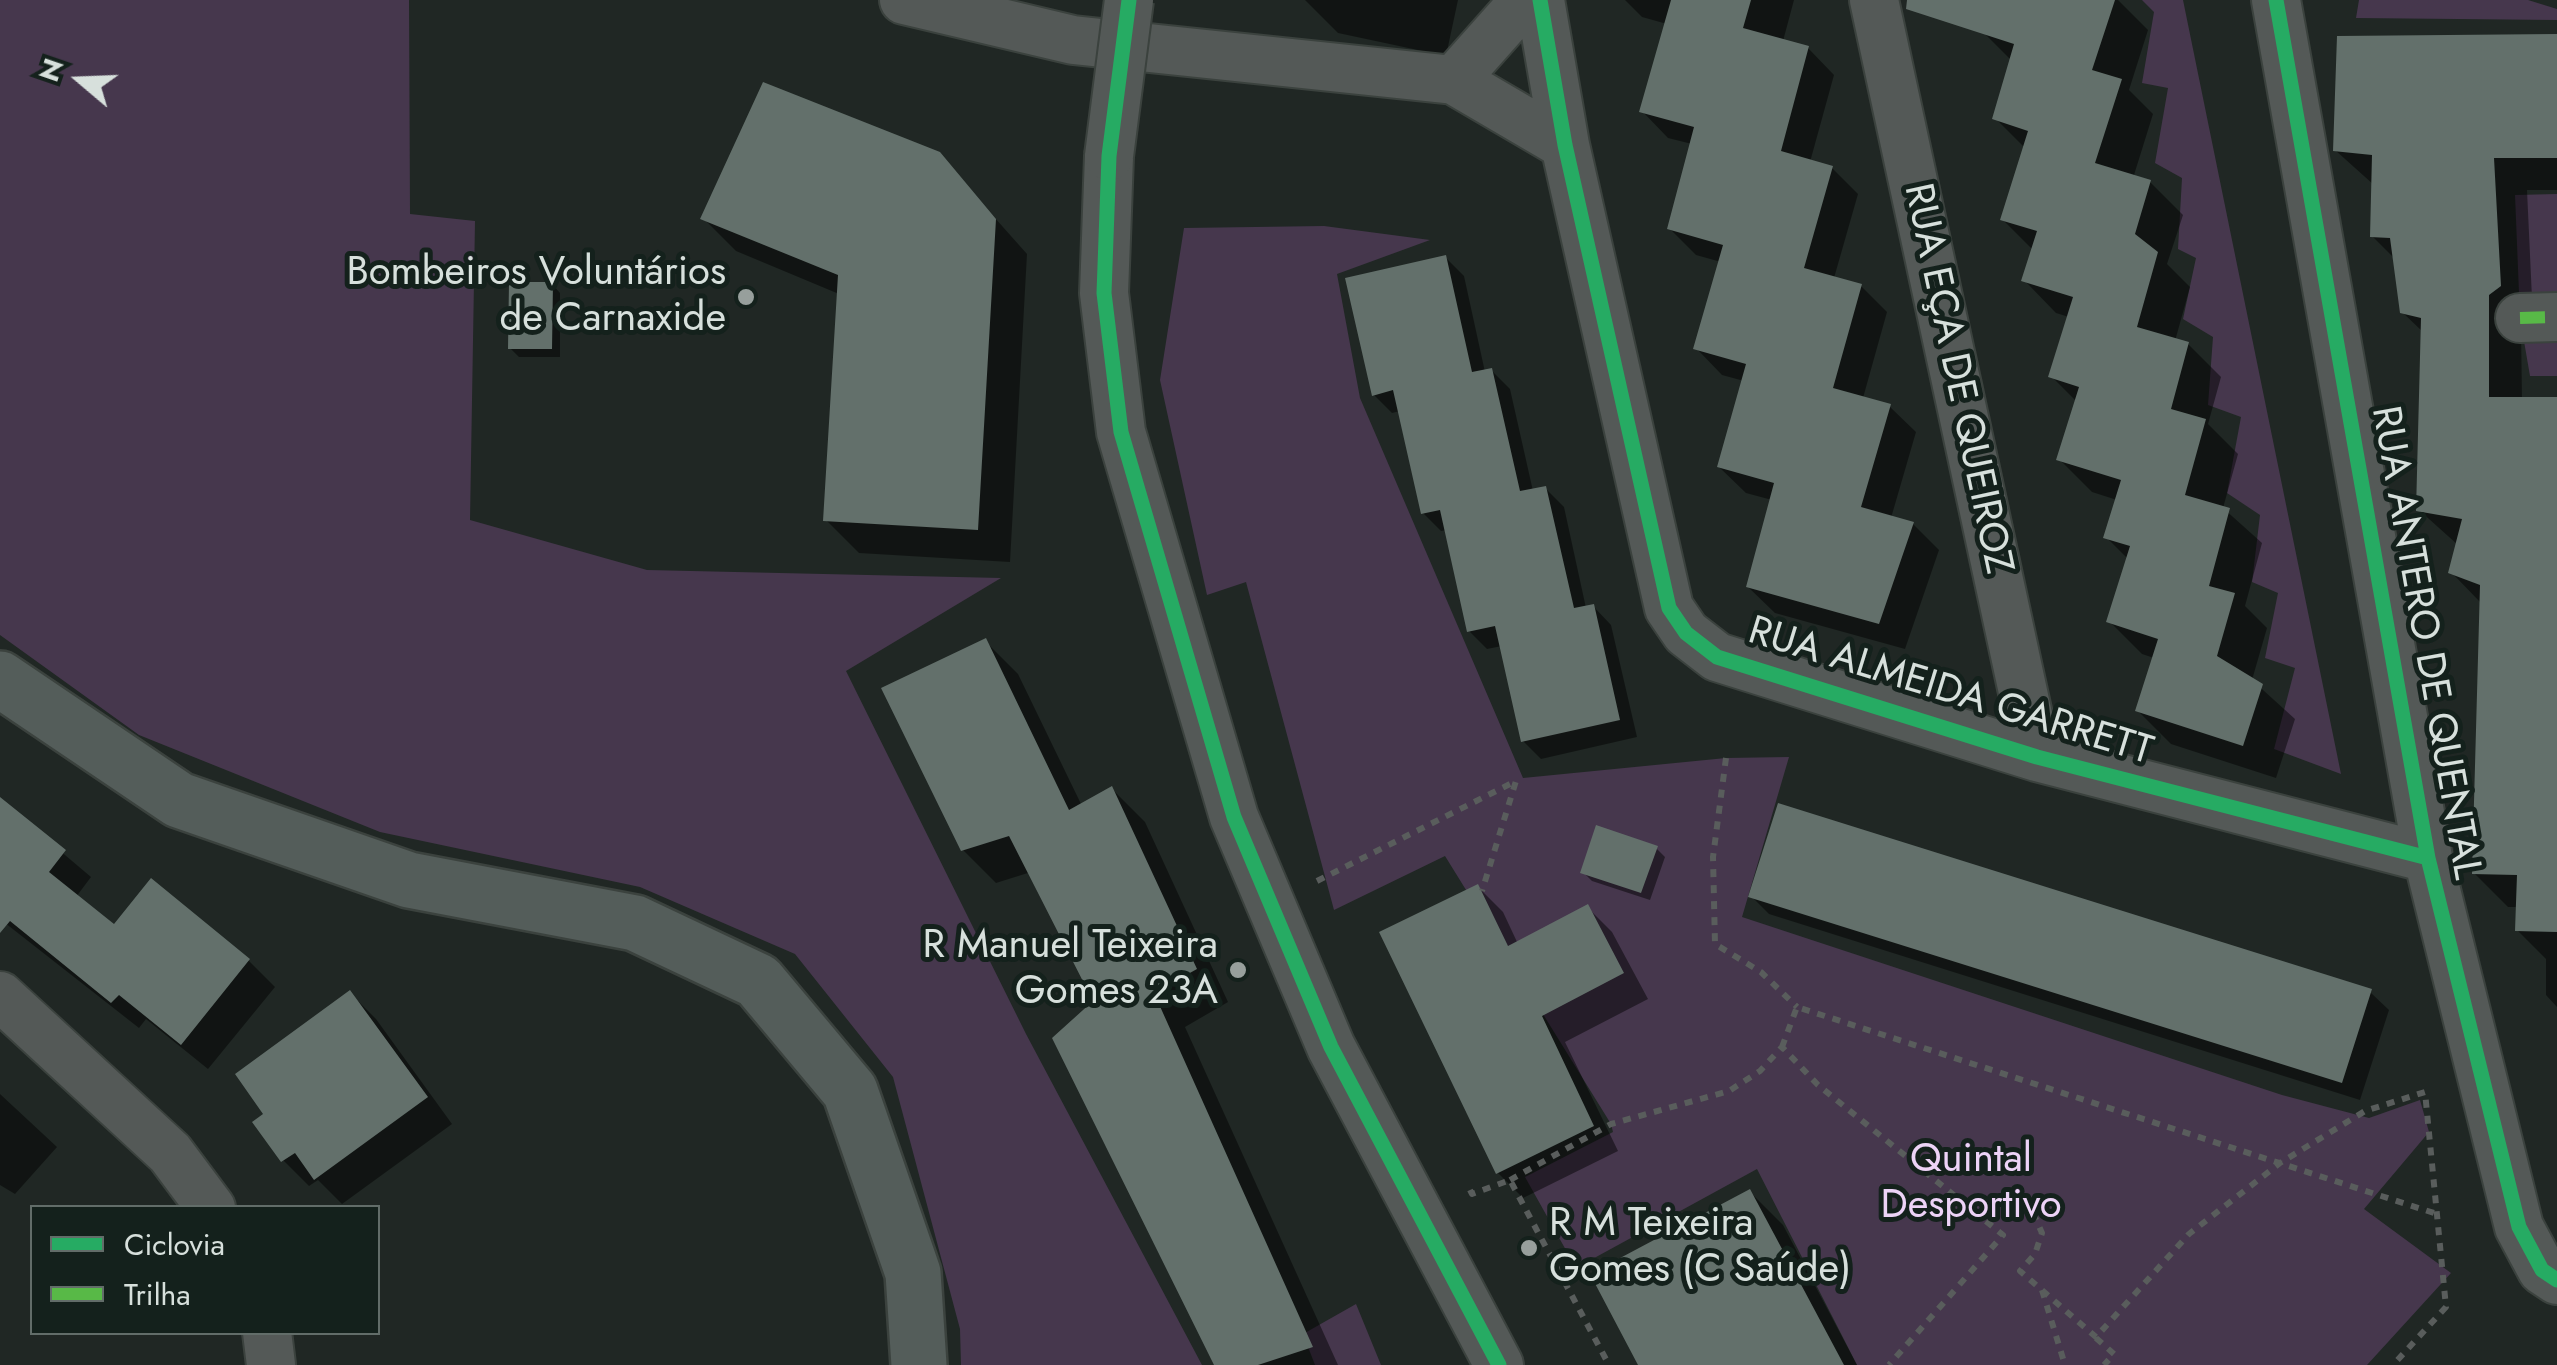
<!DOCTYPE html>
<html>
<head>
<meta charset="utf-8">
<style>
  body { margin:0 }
  #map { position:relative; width:2557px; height:1365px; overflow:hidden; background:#202724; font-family:Jost,sans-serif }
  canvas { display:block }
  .legend { position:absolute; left:30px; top:1205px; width:350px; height:130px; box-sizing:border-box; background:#14211c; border:2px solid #626d69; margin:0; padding:12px 18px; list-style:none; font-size:30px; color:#d7e0dc }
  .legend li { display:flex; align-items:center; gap:20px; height:50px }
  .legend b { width:50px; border:2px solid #626d69 }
  .north { position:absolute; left:30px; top:30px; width:100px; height:100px; -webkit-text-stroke:8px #14211c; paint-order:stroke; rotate:289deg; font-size:28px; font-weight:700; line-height:40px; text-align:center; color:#d7e0dc }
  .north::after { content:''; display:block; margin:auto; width:35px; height:45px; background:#d7e0dc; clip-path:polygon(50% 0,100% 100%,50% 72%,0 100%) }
</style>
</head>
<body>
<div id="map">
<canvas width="2557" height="1365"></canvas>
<ul class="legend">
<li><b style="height:12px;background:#26ab63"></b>Ciclovia</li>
<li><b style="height:12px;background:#58b947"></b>Trilha</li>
</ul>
<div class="north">N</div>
</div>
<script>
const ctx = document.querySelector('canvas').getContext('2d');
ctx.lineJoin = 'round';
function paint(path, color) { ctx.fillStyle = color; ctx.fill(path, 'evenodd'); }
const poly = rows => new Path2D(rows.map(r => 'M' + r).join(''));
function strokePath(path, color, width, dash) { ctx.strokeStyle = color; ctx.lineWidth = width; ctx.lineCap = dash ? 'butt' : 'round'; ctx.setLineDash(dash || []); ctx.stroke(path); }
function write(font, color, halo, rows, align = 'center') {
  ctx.font = font + ' Jost,sans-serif'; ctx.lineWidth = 10; ctx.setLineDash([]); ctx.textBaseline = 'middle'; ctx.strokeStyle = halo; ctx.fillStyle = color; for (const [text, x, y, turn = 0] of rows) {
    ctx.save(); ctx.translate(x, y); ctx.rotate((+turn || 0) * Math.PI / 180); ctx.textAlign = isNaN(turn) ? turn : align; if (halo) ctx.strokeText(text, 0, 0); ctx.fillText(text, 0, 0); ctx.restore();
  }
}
const green = poly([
  [0,0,409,0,410,214,475,221,470,520,647,570,1001,578,846,671,1026,1034,1202,1365,961,1365,960,1329,893,1077,795,954,640,887,380,832,139,735,0,635],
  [2142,0,2183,0,2341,774,2274,749,2295,668,2265,658,2278,593,2252,582,2260,515,2227,493,2241,417,2208,405,2213,337,2183,319,2196,258,2178,249,2182,178,2155,163,2168,88,2142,83,2154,12],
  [2359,0,2528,0,2557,9,2557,20,2356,18],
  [2557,194,2557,376,2530,376,2520,318,2515,195],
  [1324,226,1430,240,1337,274,1360,398,1523,778,1726,758,1789,757,1742,917,2282,1095,2369,1118,2420,1100,2429,1132,2364,1209,2451,1273,2367,1365,1857,1365,1757,1169,1576,1268,1525,1177,1613,1132,1611,1124,1445,856,1334,910,1246,582,1207,595,1160,380,1184,228],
  [1356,1304,1381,1365,1315,1365,1303,1334]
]);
const shadow = poly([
  [1305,0,1458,0,1446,56,1338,33],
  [1625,0,1794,0,1783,41,1808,48,1834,75,1810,162,1832,168,1858,194,1834,278,1861,286,1887,312,1863,398,1889,406,1916,432,1891,518,1913,524,1939,550,1905,649,1775,613,1748,587,1772,500,1746,493,1719,467,1744,381,1722,375,1696,348,1721,262,1696,255,1670,229,1692,144,1668,138,1642,111,1667,24,1642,17],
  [1994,0,2118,0,2148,30,2129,90,2153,114,2134,175,2150,182,2183,215,2167,264,2190,287,2175,341,2188,344,2221,377,2208,424,2238,454,2223,508,2262,543,2245,606,2267,628,2252,680,2295,719,2276,778,2171,744,2138,711,2154,658,2142,654,2109,621,2129,560,2106,537,2117,500,2092,492,2059,459,2077,402,2051,376,2069,317,2056,313,2024,280,2033,250,2003,220,2025,148,1995,118,2012,61,1984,33],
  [2557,37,2557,190,2527,190,2533,320,2521,329,2522,400,2557,400,2557,1007,2546,995,2546,959,2517,930,2518,907,2508,907,2474,873,2482,604,2451,572,2458,545,2419,510,2423,332,2402,312,2395,259,2372,236,2374,185,2335,150],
  [938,154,1027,254,1010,562,859,553,826,520,839,294,736,251,703,218],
  [1446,258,1464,276,1485,372,1492,371,1510,389,1533,491,1546,489,1564,507,1586,608,1593,606,1611,625,1637,737,1541,759,1523,741,1502,646,1487,649,1469,631,1447,530,1441,531,1423,513,1400,411,1392,413,1374,395],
  [552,284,560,293,560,357,519,357,510,348],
  [985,641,1018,674,1082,806,1112,789,1145,822,1228,1002,1185,1027,1338,1365,1217,1365,1096,1001,1031,872,996,883,963,850],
  [0,800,91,877,76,897,114,927,249,961,275,987,208,1069,146,1019,139,1028,0,919],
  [1656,848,1665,857,1650,900,1592,881,1583,872],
  [1478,887,1503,912,1518,944,1587,907,1612,932,1648,999,1565,1042,1618,1151,1523,1198,1498,1173],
  [1751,896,2370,992,2389,1010,2360,1100,1769,914],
  [350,993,376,1019,452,1124,342,1204,318,1180,309,1186,283,1160,267,1114],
  [0,1094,57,1147,15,1194,0,1185],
  [1750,1192,1783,1225,1857,1365,1641,1365]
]);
const building = poly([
  [1671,0,1751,0,1743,28,1809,46,1781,151,1833,166,1804,268,1862,284,1833,388,1891,404,1861,507,1914,522,1879,624,1746,587,1774,483,1717,467,1746,364,1693,349,1723,245,1667,229,1694,127,1639,112],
  [1907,0,2115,0,2092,70,2122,79,2095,163,2151,180,2135,234,2158,252,2137,327,2189,342,2171,409,2206,419,2185,495,2230,508,2209,586,2235,593,2217,656,2263,684,2243,746,2135,711,2158,639,2106,622,2130,546,2103,538,2121,480,2056,460,2079,387,2048,377,2073,297,2021,281,2037,231,2000,220,2028,131,1992,119,2014,44,1906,9],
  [2557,34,2557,158,2494,158,2501,286,2489,295,2489,397,2557,397,2557,932,2515,931,2517,875,2472,874,2480,585,2448,573,2462,519,2416,511,2421,318,2400,313,2390,238,2370,237,2372,155,2333,151,2337,36],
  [763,82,940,152,996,219,978,530,823,521,838,275,700,219],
  [1446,255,1472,372,1492,368,1520,491,1546,486,1574,608,1594,604,1620,720,1521,742,1495,626,1467,632,1440,510,1421,514,1393,390,1372,396,1345,278],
  [509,282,553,282,552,349,508,349],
  [986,638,1069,810,1112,786,1197,969,1154,993,1313,1347,1258,1365,1214,1365,1052,1038,1093,1001,1009,836,961,851,881,688],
  [0,797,66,850,49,872,114,924,151,878,250,959,181,1045,119,995,111,1003,10,921,0,933],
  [1778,803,2372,989,2342,1083,1748,897],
  [1596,825,1658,846,1641,893,1580,873],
  [1478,884,1508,946,1588,904,1624,973,1542,1016,1594,1126,1496,1174,1379,932],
  [350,990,428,1097,314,1180,295,1153,281,1162,252,1122,263,1114,235,1074],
  [1750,1189,1844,1365,1638,1365,1590,1274]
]);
const path = poly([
  [1726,758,1713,857,1715,944,1761,972,1797,1007],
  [1317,881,1516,781,1482,891],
  [1782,1047,1797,1007,2437,1214],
  [1510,1180,1611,1124,1729,1091,1760,1071,1782,1047,1818,1085,2003,1235,1889,1365],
  [1470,1190,1472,1194,1510,1180,1609,1365],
  [2033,1213,2042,1233,2035,1254,2020,1271,2096,1337,2189,1234,2280,1163,2365,1111,2425,1092,2446,1307,2393,1365],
  [2042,1290,2065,1365],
  [2096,1338,2114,1354,2104,1365]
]);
const street = poly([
  [904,0,1073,40,1454,80,1565,145],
  [1540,0,1565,145,1669,608,1686,633,1717,657,2037,757,2428,858],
  [1874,0,2037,757],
  [2276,0,2428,858,2519,1227,2542,1270,2557,1280],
  [1454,80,1525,0],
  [1109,156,1104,293,1121,432,1234,817,1331,1047,1499,1365],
  [2520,318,2557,317],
  [0,996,170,1153,211,1208],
  [267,1332,271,1365]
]);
const secondary = poly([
  [0,679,179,800,409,880,635,923,758,981,850,1091,913,1273,919,1365]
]);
const streetBridge = poly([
  [1109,156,1129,0]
]);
const quiet = poly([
  [2520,318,2557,317]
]);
const cycleway = poly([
  [1129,0,1109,156,1104,293,1121,432,1234,817,1331,1047,1499,1365],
  [1540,0,1565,145,1669,608,1686,633,1717,657,2037,757,2428,858],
  [2276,0,2428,858,2519,1227,2542,1270,2557,1280]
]);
const markers = [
  [746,297,10,"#979f9c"],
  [1238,970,10,"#979f9c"],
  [1529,1248,10,"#979f9c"]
];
const poiNames = [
  ["Bombeiros Voluntários",726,274],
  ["de Carnaxide",726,320],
  ["R Manuel Teixeira",1218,947],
  ["Gomes 23A",1218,993],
  ["R M Teixeira",1549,1225,"left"],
  ["Gomes (C Saúde)",1549,1271,"left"]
];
const streetNames = [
  ["RUA EÇA DE QUEIROZ",1956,379,78],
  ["RUA ANTERO DE QUENTAL",2424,643,80],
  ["RUA ALMEIDA GARRETT",1950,693,17]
];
const parkNames = [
  ["Quintal",1971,1161],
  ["Desportivo",1971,1207]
];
paint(green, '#46374d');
paint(shadow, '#0007');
paint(building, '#63706b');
strokePath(street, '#3b423e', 52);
strokePath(secondary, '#3b423e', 60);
strokePath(path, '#595d5c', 6, [8, 8]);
strokePath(street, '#545957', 48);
strokePath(secondary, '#545d5a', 55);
strokePath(streetBridge, '#3b423e', 52, []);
strokePath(streetBridge, '#545957', 48);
strokePath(quiet, '#58b947', 12, [25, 12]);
strokePath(cycleway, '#26ab63', 15);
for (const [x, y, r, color] of markers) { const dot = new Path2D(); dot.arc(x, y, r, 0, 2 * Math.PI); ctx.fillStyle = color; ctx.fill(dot); strokePath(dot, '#14211c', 4); }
write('40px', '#d7e0dc', '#14211c', poiNames, 'right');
write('40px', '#d7e0dc', '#14211c', streetNames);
write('40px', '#edd3f7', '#14211c', parkNames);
</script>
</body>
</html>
